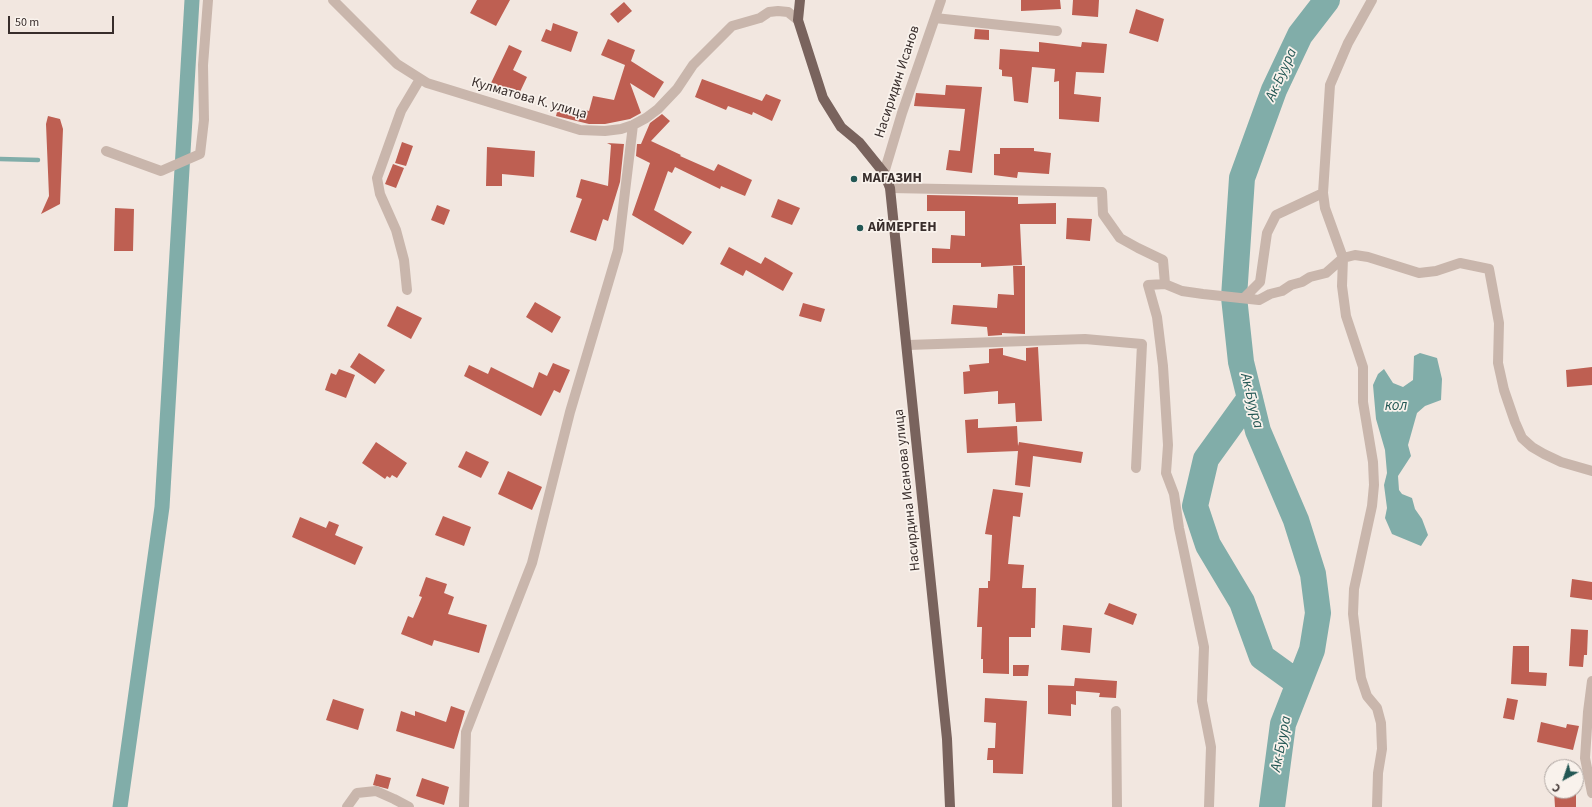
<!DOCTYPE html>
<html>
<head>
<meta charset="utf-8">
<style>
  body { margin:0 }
  #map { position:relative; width:1592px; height:807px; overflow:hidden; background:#f2e7e0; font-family:"Source Sans 3",sans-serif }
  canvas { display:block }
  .north { position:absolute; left:1544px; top:759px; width:40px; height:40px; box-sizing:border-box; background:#f9f2ec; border:1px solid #aca39f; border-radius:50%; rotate:220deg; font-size:11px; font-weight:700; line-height:16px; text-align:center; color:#382d2b }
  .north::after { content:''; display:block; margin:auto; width:14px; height:18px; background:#235754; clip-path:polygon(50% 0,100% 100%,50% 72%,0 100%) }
  .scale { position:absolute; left:8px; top:16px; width:106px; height:18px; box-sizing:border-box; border:2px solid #382d2b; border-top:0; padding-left:5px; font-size:12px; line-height:14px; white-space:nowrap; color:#382d2b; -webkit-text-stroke:3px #f9f2ec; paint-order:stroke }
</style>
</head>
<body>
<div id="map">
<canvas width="1592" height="807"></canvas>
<div class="north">С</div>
<div class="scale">50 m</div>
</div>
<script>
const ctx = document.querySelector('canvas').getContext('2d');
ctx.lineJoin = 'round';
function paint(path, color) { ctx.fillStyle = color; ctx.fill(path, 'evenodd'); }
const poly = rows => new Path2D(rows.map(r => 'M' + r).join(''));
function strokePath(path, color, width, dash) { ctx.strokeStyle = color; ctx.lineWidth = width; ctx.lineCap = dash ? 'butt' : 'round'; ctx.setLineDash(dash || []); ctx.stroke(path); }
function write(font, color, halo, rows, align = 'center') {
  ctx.font = font + ' "Source Sans 3",sans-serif'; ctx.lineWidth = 3.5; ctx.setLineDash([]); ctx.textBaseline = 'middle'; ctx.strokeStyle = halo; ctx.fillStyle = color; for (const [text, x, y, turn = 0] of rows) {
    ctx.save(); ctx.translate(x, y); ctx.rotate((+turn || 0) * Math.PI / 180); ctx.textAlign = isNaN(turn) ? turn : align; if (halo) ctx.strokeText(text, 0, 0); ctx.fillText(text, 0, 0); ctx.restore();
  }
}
const water = poly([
  [1420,353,1437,358,1442,379,1441,400,1425,406,1417,413,1408,445,1411,456,1398,476,1399,490,1402,494,1412,498,1415,509,1422,519,1428,535,1421,546,1392,534,1385,518,1387,508,1384,485,1387,473,1385,450,1376,419,1373,385,1378,374,1384,369,1393,383,1403,387,1413,380,1414,356]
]);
const stream = poly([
  [0,159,38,160]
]);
const canal = poly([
  [120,807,162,507,192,0]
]);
const river = poly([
  [1250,398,1206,459,1195,506,1208,545,1242,602,1262,657,1298,683],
  [1272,807,1283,724,1312,650,1318,613,1313,574,1296,520,1258,431,1241,362,1234,297,1242,178,1274,90,1300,35,1327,0]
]);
const building = poly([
  [477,0,510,0,496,26,470,13],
  [1021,0,1060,0,1061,9,1021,11],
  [1073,0,1099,0,1098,17,1072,15],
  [624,2,632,11,618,23,610,14],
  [1136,9,1164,19,1158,42,1129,33],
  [553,23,578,32,571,52,541,41,546,29,551,31],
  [975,29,989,30,989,40,974,39],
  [608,39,635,50,631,61,664,82,654,98,630,83,641,113,630,119,605,124,589,124,556,116,559,104,589,111,593,96,614,100,625,65,601,55],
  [1039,42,1081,47,1082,42,1107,44,1104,73,1076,72,1074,94,1101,97,1099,122,1059,119,1059,81,1054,82,1055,69,1032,67,1028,103,1014,101,1012,77,1002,76,1002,70,999,69,1000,49,1039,52],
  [509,45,522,51,513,70,527,77,518,96,491,83],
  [702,79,762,101,766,94,781,100,772,121,753,112,752,115,728,106,726,110,695,97],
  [946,85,982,87,972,173,946,170,949,150,960,151,965,109,914,106,916,93,945,95],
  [662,114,670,121,651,141,681,155,680,156,714,171,718,164,752,180,745,196,721,186,720,189,675,167,672,173,668,171,654,210,692,232,683,245,632,215,650,163,636,156,637,144,641,144,650,123],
  [48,116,60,119,63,129,60,204,41,214,49,196,46,124],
  [402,142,413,146,406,166,395,163],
  [607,143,624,144,620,182,608,221,603,219,596,241,570,232,582,199,576,197,581,179,608,186,611,145],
  [487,147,535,151,534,177,502,174,502,186,486,186],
  [1000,148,1034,148,1034,151,1051,153,1049,174,1018,172,1017,178,994,175,994,154,1000,154],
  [393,164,404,168,396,188,385,184],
  [927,195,1018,197,1018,204,1056,203,1056,224,1020,224,1022,265,981,267,981,263,932,263,932,248,950,249,951,235,965,236,965,211,927,211],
  [778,199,800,208,792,225,771,217],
  [437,205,450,210,444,225,431,220],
  [115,208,134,209,133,251,114,251],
  [1067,218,1092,219,1090,241,1066,239],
  [729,247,761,264,765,257,793,273,783,291,746,270,743,276,720,264],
  [1013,266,1025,266,1025,334,1002,333,1002,335,988,336,987,327,951,324,953,305,997,308,998,294,1014,295],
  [535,302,561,317,552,333,526,317],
  [803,303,825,309,821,322,799,316],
  [397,306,422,318,411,339,387,326],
  [1038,347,1042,421,1016,422,1015,403,998,404,998,391,964,394,963,372,970,371,969,365,989,363,989,349,1003,348,1003,355,1026,361,1026,348],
  [359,353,385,370,375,384,350,367],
  [553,363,570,370,560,393,554,390,541,416,464,376,469,365,488,374,491,367,533,388,539,372,547,376],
  [1592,367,1592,385,1567,387,1566,370],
  [339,369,355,375,346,398,325,390,331,373,336,375],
  [978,419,978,428,1017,426,1018,446,1019,442,1083,452,1081,463,1033,456,1030,487,1015,485,1018,451,967,453,965,420],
  [376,442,407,463,397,478,392,475,390,478,387,476,385,479,362,463],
  [466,451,489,462,481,478,458,467],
  [508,471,542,487,532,510,498,494],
  [993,489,1023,493,1020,517,1013,516,1008,564,1024,565,1022,588,1036,588,1035,628,1031,628,1031,637,1009,637,1009,674,983,673,983,659,981,659,982,627,977,627,979,588,988,588,988,581,990,581,992,535,985,534],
  [443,516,471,527,464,546,435,535],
  [300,517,326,528,329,521,339,525,335,535,363,547,355,565,292,537],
  [426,577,447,584,444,593,454,597,448,614,487,625,479,653,434,640,432,646,401,634,408,616,413,618,422,597,419,596],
  [1572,579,1592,582,1592,600,1570,597],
  [1109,603,1137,614,1133,625,1104,614],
  [1063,625,1092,628,1090,653,1061,650],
  [1571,629,1588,630,1587,655,1584,655,1583,667,1569,666],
  [1513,646,1529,646,1529,672,1547,673,1546,686,1511,684],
  [1013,665,1029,665,1028,676,1013,676],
  [1075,678,1117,681,1116,698,1099,697,1100,693,1076,691,1076,705,1071,704,1071,716,1048,714,1048,685,1074,686],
  [985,698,1027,701,1023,774,993,773,993,760,987,760,988,748,995,748,996,723,984,722],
  [1507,698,1518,700,1514,720,1503,718],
  [333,699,364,709,358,730,326,720],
  [451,706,465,711,454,749,396,731,401,711,415,716,415,711,446,722],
  [1541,722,1566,728,1567,724,1579,726,1573,750,1537,742],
  [376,774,391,778,388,789,373,785],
  [422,778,449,787,444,805,416,796],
  [1554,791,1576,791,1576,807,1555,807]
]);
const minor = poly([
  [333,0,397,64,427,83,580,130,605,131,621,129,633,125,646,118,658,109,677,89,693,65,732,26,760,18,769,12,778,11,788,12,798,20],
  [935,18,1057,31],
  [106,151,161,171,200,154,204,120,203,65,208,0],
  [884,173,902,113,941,0],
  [890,188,1102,192,1103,214,1120,238,1138,248,1163,260,1165,284,1182,291,1203,294,1259,300,1270,294,1282,291,1291,285,1302,282,1310,277,1326,273,1343,258,1355,255,1368,257,1419,273,1436,271,1460,263,1489,269,1499,323,1498,363,1504,390,1515,422,1522,438,1532,447,1544,454,1561,462,1592,471],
  [1323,193,1325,208,1343,258,1342,286,1346,316,1363,367,1363,402,1373,462,1374,485,1372,506,1354,589,1353,614,1361,678,1367,696,1377,708,1381,723,1382,749,1378,773,1377,807],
  [1165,284,1148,285,1157,317,1163,366,1168,445,1166,473,1174,494,1179,528,1204,647,1202,701,1211,747,1209,807],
  [407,290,404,260,396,230,380,194,377,178,401,111,420,79],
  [1244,298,1260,282,1267,233,1276,215,1323,193,1330,85,1348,43,1372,0],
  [908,345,1085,339,1142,344,1136,468],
  [1592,681,1588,712,1585,758,1592,793],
  [1116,711,1117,807],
  [347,807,357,793,376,791,394,799,409,807],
  [464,807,466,732,532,563,570,412,618,250,633,125]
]);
const major = poly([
  [800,0,798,20,823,98,841,127,859,142,884,173,890,188,947,739,950,807]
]);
const markers = [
  [854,179,4,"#235754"],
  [860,228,4,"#235754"]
];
const streetNames = [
  ["Насиридин Исанов",898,82,-72],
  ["Кулматова К. улица",529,99,16],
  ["Насирдина Исанова улица",908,490,-96]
];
const poiNames = [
  ["МАГАЗИН",862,179],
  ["АЙМЕРГЕН",868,228]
];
const waterNames = [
  ["Ак-Буура",1282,75,-66],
  ["Ак-Буура",1251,401,76],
  ["кол",1396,407],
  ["Ак-Буура",1282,744,-79]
];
paint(water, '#81ada9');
strokePath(stream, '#81ada9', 4.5);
strokePath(canal, '#81ada9', 15);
strokePath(river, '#81ada9', 26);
paint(building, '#be5f52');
strokePath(minor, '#c9b6ac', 10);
strokePath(major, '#79635d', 10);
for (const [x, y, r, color] of markers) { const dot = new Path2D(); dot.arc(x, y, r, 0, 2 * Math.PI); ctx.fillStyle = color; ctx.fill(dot); strokePath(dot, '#f9f2ec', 1.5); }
write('14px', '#382d2b', '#f9f2ec', streetNames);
write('bold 14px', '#382d2b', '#f9f2ec', poiNames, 'left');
write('italic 15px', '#235754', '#f9f2ec', waterNames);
</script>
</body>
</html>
